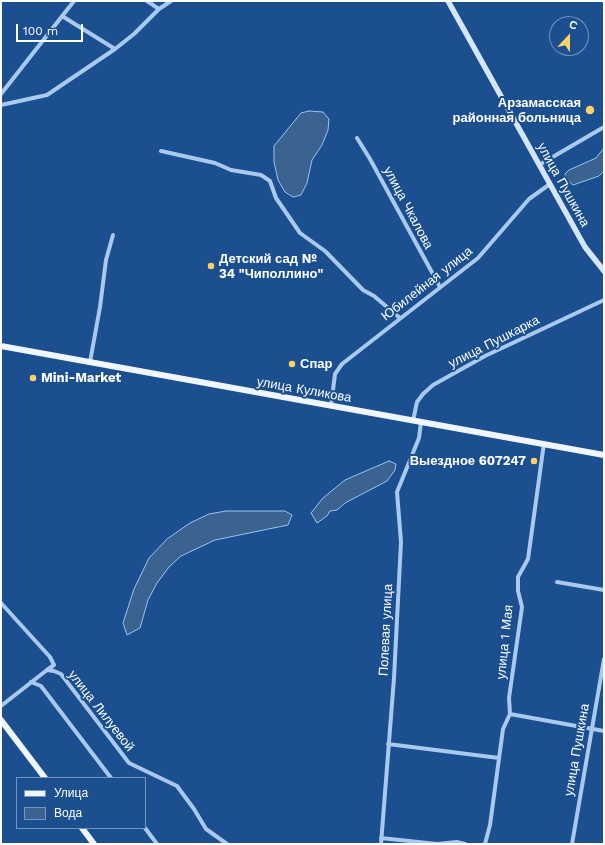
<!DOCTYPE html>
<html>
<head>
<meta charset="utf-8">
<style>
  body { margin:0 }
  #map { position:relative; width:605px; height:845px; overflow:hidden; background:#1b4f8f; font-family:"Work Sans",sans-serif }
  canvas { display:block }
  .frame { position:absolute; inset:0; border:2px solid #fff; pointer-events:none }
  .legend { position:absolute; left:16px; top:777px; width:130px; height:52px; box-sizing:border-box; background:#1b4f8f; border:1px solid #7695bc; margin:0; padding:5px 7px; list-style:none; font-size:12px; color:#fff }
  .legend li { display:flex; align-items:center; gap:8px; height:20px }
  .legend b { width:20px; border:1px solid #7695bc }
  .north { position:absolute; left:549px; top:16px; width:40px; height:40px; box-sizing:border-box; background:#1b4f8f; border:1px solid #7695bc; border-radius:50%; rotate:22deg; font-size:11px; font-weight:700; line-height:16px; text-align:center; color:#fff }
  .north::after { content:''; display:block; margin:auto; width:14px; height:18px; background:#ffd166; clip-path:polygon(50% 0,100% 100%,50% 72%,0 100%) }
  .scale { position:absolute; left:16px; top:24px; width:67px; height:18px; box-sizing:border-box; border:2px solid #fff; border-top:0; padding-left:5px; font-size:12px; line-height:14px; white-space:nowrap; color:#fff; -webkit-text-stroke:3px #1b4f8f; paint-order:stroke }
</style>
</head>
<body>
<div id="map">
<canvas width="605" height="845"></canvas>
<div class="frame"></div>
<ul class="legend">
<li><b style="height:5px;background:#f0f6ff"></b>Улица</li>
<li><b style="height:11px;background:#3c6290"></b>Вода</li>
</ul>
<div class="north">С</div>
<div class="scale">100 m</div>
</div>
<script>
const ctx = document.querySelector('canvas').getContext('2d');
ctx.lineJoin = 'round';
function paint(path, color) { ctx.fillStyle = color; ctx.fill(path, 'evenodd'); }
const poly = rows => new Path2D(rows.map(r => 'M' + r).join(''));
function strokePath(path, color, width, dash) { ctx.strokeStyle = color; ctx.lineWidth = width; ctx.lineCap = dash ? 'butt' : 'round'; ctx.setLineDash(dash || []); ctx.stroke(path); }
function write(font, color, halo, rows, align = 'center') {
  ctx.font = font + ' "Work Sans",sans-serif'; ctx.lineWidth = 4; ctx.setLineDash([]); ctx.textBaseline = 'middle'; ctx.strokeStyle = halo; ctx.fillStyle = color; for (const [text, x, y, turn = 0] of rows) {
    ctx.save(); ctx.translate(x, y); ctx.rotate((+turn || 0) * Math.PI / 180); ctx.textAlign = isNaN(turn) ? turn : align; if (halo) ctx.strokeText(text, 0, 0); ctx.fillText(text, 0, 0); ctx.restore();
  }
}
const water = poly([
  [309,111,323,112,329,119,328,130,322,145,312,160,307,183,301,195,293,197,285,192,278,180,274,162,274,146,301,113,309,111],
  [604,148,604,171,599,176,573,185,566,179,565,174,569,170,596,158,604,148],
  [389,461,396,464,395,470,387,481,345,503,337,510,330,511,327,516,317,523,311,513,323,498,345,480,389,461],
  [226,511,285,511,292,515,288,525,215,540,181,556,169,567,157,583,148,600,140,628,127,635,123,623,134,589,149,558,167,539,190,523,209,514,226,511]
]);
const street = poly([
  [147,1,159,9],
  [62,16,115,49],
  [1,94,74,1],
  [1,105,47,95,115,49,134,34,159,9,171,1],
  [357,138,370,159,440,287],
  [161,151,215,163,231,170,261,175,270,181,276,198,300,233,325,251,363,290,374,296,400,318],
  [539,165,604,127],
  [90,362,100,307,106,260,113,235],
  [331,406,335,374,342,364,478,258,529,199,550,184],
  [413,421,417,402,423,394,433,385,485,356,604,300],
  [557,582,604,590],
  [1,603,50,657,54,665,47,670],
  [31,682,41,686,111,778],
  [1,706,47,670,54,671,61,674,129,763,177,786,194,809,206,829,227,844],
  [510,714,604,731],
  [388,744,499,758],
  [145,828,157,844],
  [381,838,437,844],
  [381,844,394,678,401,542,397,492,419,438,421,422],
  [437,844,457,842,465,844],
  [485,844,490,825,503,729,510,714,509,698,522,607,518,591,518,577,528,559,544,443],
  [572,844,604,659]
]);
const secondary = poly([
  [448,1,585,247,604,271]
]);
const primary = poly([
  [1,346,604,455],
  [1,720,45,778],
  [82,828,94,844]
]);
const markers = [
  [590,110,5,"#ffd166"],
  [211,266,4,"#ffd166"],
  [292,364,4,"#ffd166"],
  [33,378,4,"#ffd166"],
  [534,461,4,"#ffd166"]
];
const poiNames = [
  ["Арзамасская",581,103,"right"],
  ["районная больница",581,118,"right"],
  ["Детский сад №",219,259],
  ["34 \"Чиполлино\"",219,274],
  ["Спар",300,364],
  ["Mini-Market",41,378],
  ["Выездное 607247",526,461,"right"]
];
const streetNames = [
  ["улица Пушкина",563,185,61],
  ["улица Чкалова",408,208,62],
  ["Юбилейная улица",427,284,-38],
  ["улица Пушкарка",494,342,-27],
  ["улица Куликова",304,390,10],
  ["Полевая улица",386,630,-87],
  ["улица 1 Мая",505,642,-84],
  ["улица Лилуевой",101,711,52],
  ["улица Пушкина",577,750,-80]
];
paint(water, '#3c6290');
strokePath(water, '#9cc4f0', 1);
strokePath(street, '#a9c9ee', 4);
strokePath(secondary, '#d6e6fa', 5.5);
strokePath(primary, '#f0f6ff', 6);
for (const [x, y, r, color] of markers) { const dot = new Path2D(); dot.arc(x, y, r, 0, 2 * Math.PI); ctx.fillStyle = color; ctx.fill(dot); strokePath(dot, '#1b4f8f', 1.5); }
write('bold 13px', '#fff', '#1b4f8f', poiNames, 'left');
write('13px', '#fff', '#1b4f8f', streetNames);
</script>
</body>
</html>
